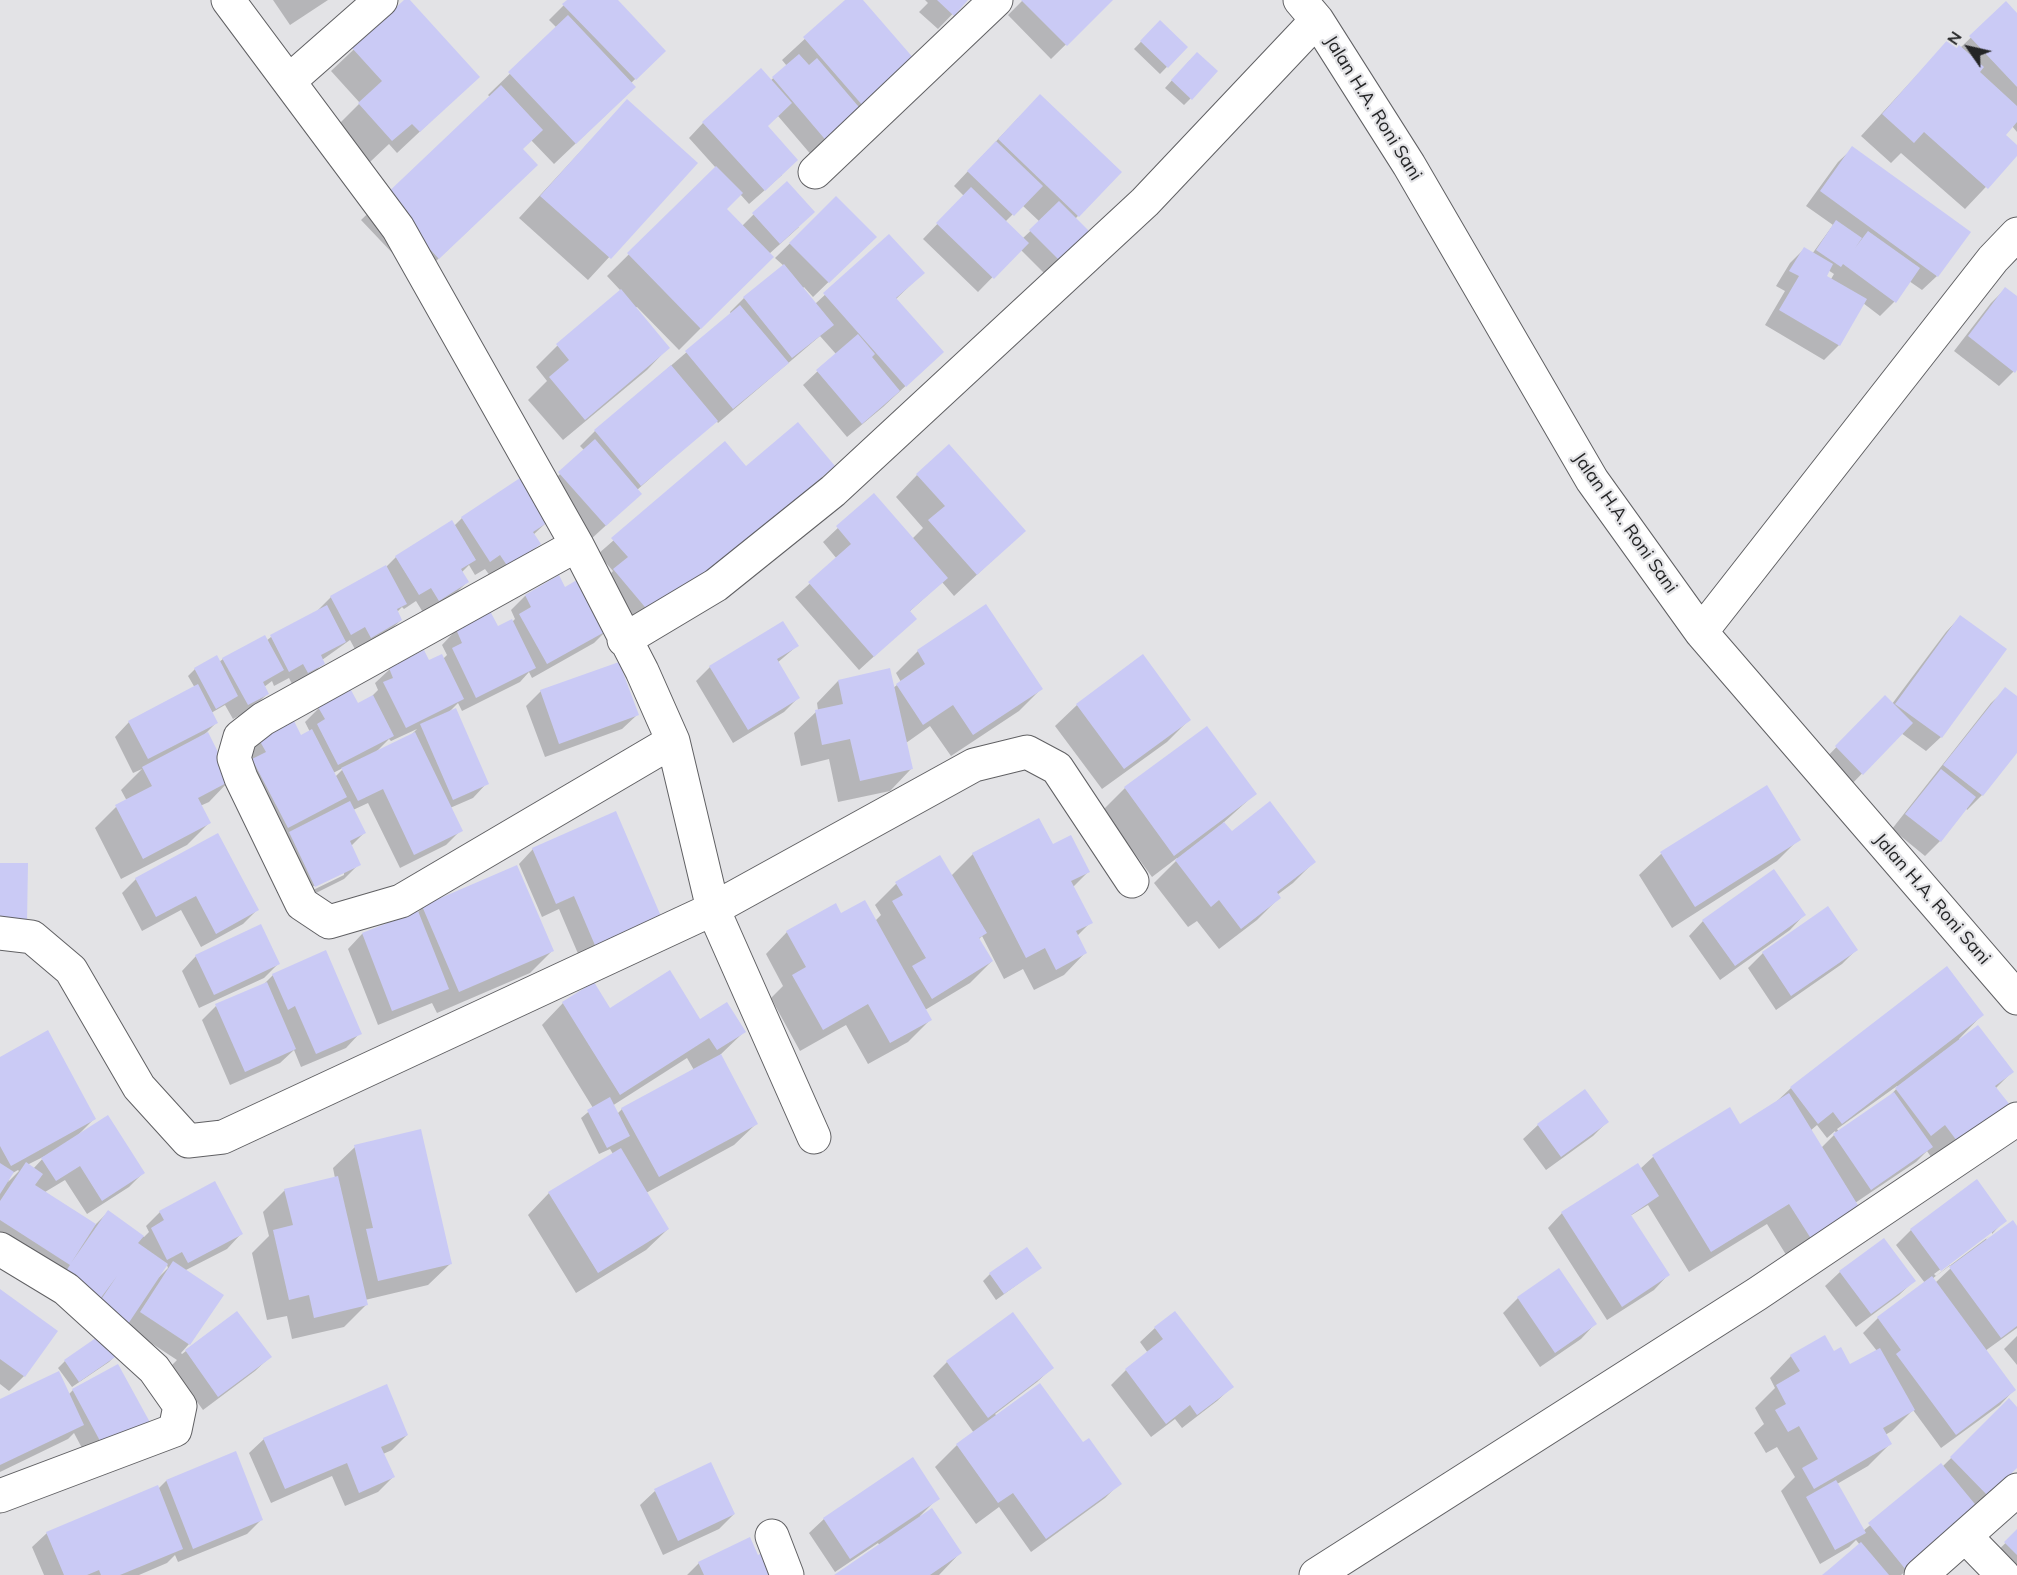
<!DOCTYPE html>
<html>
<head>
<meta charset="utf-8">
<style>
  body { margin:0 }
  #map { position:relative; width:2017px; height:1575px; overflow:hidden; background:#e3e3e6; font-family:Mulish,sans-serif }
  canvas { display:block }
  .north { position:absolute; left:1939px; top:18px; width:60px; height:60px; -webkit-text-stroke:4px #e3e3e6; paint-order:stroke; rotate:304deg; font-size:16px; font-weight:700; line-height:24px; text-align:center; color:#242526 }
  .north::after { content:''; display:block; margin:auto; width:21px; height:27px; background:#242526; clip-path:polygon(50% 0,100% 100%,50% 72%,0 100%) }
</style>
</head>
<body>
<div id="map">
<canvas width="2017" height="1575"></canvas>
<div class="north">N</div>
</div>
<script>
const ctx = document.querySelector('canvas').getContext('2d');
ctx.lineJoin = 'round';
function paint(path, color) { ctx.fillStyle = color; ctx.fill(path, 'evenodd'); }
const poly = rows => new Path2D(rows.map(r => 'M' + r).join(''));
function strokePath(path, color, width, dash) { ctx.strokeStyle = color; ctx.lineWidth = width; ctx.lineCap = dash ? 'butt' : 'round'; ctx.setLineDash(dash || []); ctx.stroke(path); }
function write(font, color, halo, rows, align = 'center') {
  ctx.font = font + ' Mulish,sans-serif'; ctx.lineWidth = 4.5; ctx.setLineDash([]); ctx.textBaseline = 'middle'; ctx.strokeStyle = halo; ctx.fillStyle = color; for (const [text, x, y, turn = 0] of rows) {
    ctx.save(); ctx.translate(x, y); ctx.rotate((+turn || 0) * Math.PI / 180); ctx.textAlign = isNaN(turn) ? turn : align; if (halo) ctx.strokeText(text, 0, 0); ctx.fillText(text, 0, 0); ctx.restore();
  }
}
const shadow = poly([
  [273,0,328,0,290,25],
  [406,0,478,77,397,153,389,144,370,162,337,126,360,103,331,71],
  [569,0,616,0,664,51,630,84,612,109,554,164,531,140,521,150,514,187,417,279,361,220,490,97,488,95,557,28,549,20],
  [847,0,861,0,920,68,813,157,778,116,766,126,782,175,749,204,740,194,725,209,742,226,754,214,799,227,769,254,772,257,679,350,637,307,635,308,668,348,647,370,563,440,528,400,547,381,536,367,557,346,621,291,607,276,716,168,689,138,703,123,770,81,787,66,782,60],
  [925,0,966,0,938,29,919,12,928,3],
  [1023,0,1111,0,1051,59,1008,15],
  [2006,4,2017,15,2017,132,2012,126,2004,135,2017,147,2017,154,1965,209,1901,153,1891,163,1861,136,1950,39,1960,48],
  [1160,22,1186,47,1160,74,1134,49],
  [1190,60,1191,98,1184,105,1165,88],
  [627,101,696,163,588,280,519,218],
  [1018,118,1120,172,1075,219,1052,281,1020,249,978,292,923,239,964,196,954,186],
  [1022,205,1040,222,1022,239,1005,222],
  [1853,148,1937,276,1922,290,1909,281,1894,302,1880,316,1863,303,1839,345,1824,360,1765,325,1785,291,1776,286,1790,263,1804,249,1812,254,1833,225,1806,206,1838,162],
  [1828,270,1834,274,1831,279,1825,276],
  [836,198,875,237,813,297,804,287,802,289,815,304,889,236,923,273,895,300,942,352,883,407,847,437,803,385,836,354,820,336,718,423,716,420,637,490,625,508,590,540,545,488,585,451,580,446,595,431,731,314,730,312,744,298,784,266,775,258],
  [2005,289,2017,298,2017,368,1999,386,1954,351,1991,303],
  [725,443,746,469,833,466,819,480,640,633,600,585,613,571,598,554],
  [917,475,1024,531,954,596,942,582,909,612,915,619,859,670,795,597,837,559,823,542,873,495,912,539,923,528,896,497],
  [462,518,547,522,533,535,539,544,524,559,493,580,485,569,475,575,469,565,461,573,467,582,453,596,424,614,416,601,404,609,402,607,397,612,401,620,386,634,356,651,350,640,322,660,323,663,309,678,293,686,289,678,274,686,272,681,264,687,267,694,253,708,233,719,225,705,211,713,216,723,202,737,230,780,209,802,200,806,209,823,187,845,121,879,95,828,116,807,127,801,121,790,142,769,133,773,115,737,129,722,195,688,188,676,195,669,219,662,223,659,266,641,271,637,316,612,331,597,386,567,396,557,452,522,454,526],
  [565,589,608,629,594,643,532,678,529,672,520,682,462,711,458,703,448,713,487,783,473,798,450,808,461,830,446,845,400,868,368,803,353,810,364,833,351,846,359,864,344,879,300,901,275,848,287,835,273,842,243,751,258,737,300,737,310,732,305,722,319,708,357,705,369,699,378,690,375,683,390,669,443,659,447,655,442,645,456,630,497,627,512,622,515,619,511,610,525,596],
  [417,729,411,735,376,752,389,739,391,741],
  [343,768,343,769,335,777,333,773],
  [344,871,344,875,309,892,308,889],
  [986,606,1041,689,1019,711,951,756,930,726,906,743,911,769,890,791,838,802,829,759,801,766,794,733,818,710,817,703,838,681,893,688,901,682,896,673,918,651],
  [1960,617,1941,737,1926,751,1901,733,1848,788,1822,762,1885,697,1892,704,1946,632],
  [797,646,777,663,798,698,784,712,733,743,696,681,710,667],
  [2006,689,2017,698,2017,751,1982,795,1967,810,1966,808,1940,841,1925,856,1892,829,1991,703],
  [541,691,637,715,622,729,545,757,526,706],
  [1077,705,1189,720,1167,742,1102,789,1055,726],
  [1206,728,1255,794,1223,823,1232,834,1314,862,1293,883,1277,895,1279,898,1257,920,1219,949,1197,921,1188,927,1154,883,1178,859,1177,858,1152,877,1103,810,1125,788],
  [1799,839,1777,861,1672,928,1639,875,1661,854],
  [1052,846,1088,872,1073,887,1091,922,1077,936,1085,953,1064,975,1034,990,1023,969,1004,979,982,936,978,940,992,961,970,983,925,1010,930,1020,908,1042,868,1064,846,1025,800,1051,771,998,783,986,766,954,787,932,841,915,875,921,881,915,875,905,896,884,951,876,973,854],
  [533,849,647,935,582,963,559,909,542,917,519,864],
  [136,879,257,910,243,924,201,947,181,910,142,931,122,893],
  [423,907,552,951,530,973,437,1013,432,1003,378,1025,348,949,362,934,417,913],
  [1828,908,1856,950,1842,964,1776,1010,1748,968,1763,953],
  [1804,915,1790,930,1720,980,1689,936,1703,921],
  [196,956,278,964,264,978,199,1008,182,971],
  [1947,968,1982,1015,1959,1039,2012,1072,1995,1089,1940,1170,1927,1151,1916,1162,1855,1203,1793,1266,1767,1224,1689,1272,1648,1205,1630,1216,1668,1275,1654,1290,1607,1320,1548,1228,1562,1213,1640,1169,1653,1157,1729,1109,1740,1126,1776,1102,1791,1088],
  [1897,1086,1898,1087,1887,1099,1839,1132,1837,1129],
  [1817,1125,1827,1138,1835,1131,1836,1133,1821,1148,1810,1131],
  [273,975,360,1033,346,1048,301,1067,294,1050,280,1063,230,1085,202,1020,216,1006,263,985],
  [563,1003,700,1021,744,1032,720,1055,756,1124,734,1145,646,1193,668,1229,646,1250,576,1293,528,1215,549,1193,613,1154,610,1149,599,1154,581,1118,593,1108,542,1025],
  [687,1058,694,1070,622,1109,617,1114,612,1106],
  [0,1058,94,1119,78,1135,143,1173,129,1187,87,1214,65,1180,45,1192,95,1225,108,1212,144,1237,149,1232,146,1226,160,1212,241,1234,227,1249,184,1271,189,1344,181,1353,182,1354,237,1313,270,1357,255,1371,203,1410,171,1366,177,1360,0,1244],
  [45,1156,33,1169,27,1165],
  [18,1170,19,1171,8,1182,11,1174],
  [167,1265,168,1268,159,1277,158,1276],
  [1607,1122,1593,1136,1546,1170,1523,1139,1538,1125],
  [355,1147,450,1264,428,1285,365,1300,366,1305,344,1327,292,1339,287,1316,267,1320,252,1253,269,1236,263,1212,285,1190,335,1178,333,1168],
  [1976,1181,2005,1220,1992,1234,1992,1231,1934,1274,1936,1276,1991,1235,1986,1239,1988,1241,2017,1229,2017,1328,1985,1351,2014,1390,2000,1405,1941,1448,1913,1410,1892,1431,1885,1435,1890,1444,1868,1466,1837,1484,1863,1531,1942,1467,2009,1401,2017,1409,2017,1466,1963,1524,1901,1575,1824,1575,1860,1545,1856,1540,1849,1547,1820,1564,1781,1491,1795,1477,1777,1447,1766,1453,1754,1433,1764,1424,1755,1408,1775,1388,1770,1378,1791,1356,1834,1353,1850,1366,1877,1351,1863,1333,1878,1318,1925,1283,1896,1245,1911,1230],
  [1950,1265,1952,1267,1935,1283,1932,1279],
  [1040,1268,996,1300,983,1281,990,1274],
  [1840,1272,1914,1281,1899,1295,1856,1327,1825,1286],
  [0,1291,56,1331,24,1376,9,1391,0,1384],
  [1518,1298,1595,1324,1581,1339,1540,1367,1503,1313],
  [1155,1328,1232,1387,1217,1401,1182,1428,1175,1419,1151,1437,1111,1385,1126,1370,1148,1353,1140,1342],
  [2017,1336,2017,1365,2004,1349],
  [116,1355,109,1362,72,1387,58,1368,65,1361],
  [947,1362,1052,1368,1037,1382,995,1414,997,1416,1083,1444,1120,1483,1105,1498,1031,1552,999,1507,976,1524,935,1467,957,1445,974,1433,933,1376],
  [73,1390,150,1426,91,1465,74,1433,68,1439,0,1472,0,1401,68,1395],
  [407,1435,392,1450,383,1454,393,1477,378,1492,345,1506,332,1476,271,1503,249,1453,264,1439],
  [235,1453,261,1520,247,1534,178,1562,175,1555,167,1563,139,1575,44,1575,32,1547,47,1533,158,1489,166,1481],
  [655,1491,734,1514,719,1529,663,1555,640,1505],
  [938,1498,920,1516,960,1553,939,1575,837,1575,880,1546,878,1543,835,1572,809,1533,824,1519],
  [2017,1532,2017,1575,1991,1557],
  [757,1557,778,1575,687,1575,699,1563]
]);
const building = poly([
  [404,0,410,0,480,77,420,132,412,124,392,141,358,103,382,81,352,48],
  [567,0,618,0,666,51,636,80,562,4],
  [845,0,863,0,922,68,870,114,803,37],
  [937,0,968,0,954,16],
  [1021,0,1113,0,1067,46],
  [2006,1,2017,13,2017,87,1969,36],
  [568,15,636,87,576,144,508,72],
  [1160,20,1188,47,1168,68,1140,41],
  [1950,37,1984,67,1980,72,2017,106,2017,122,2006,135,2017,145,2017,156,1988,189,1924,132,1914,143,1882,114],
  [1197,52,1218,71,1192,100,1171,80],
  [799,54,809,65,817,58,864,113,829,144,772,77],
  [761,68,792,103,768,126,798,160,765,191,702,122],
  [501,85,543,130,523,149,538,165,439,259,382,198],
  [1040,94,1122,172,1079,217,998,139],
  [627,99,698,163,611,259,540,196],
  [996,141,1043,186,1014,216,967,171],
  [1852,146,1971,232,1938,277,1820,191],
  [716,166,743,193,727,209,774,257,701,329,627,253],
  [787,181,815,212,780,244,752,213],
  [971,187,1029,243,994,279,936,223],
  [836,196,877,237,829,283,789,243],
  [1059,201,1097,239,1067,268,1029,230],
  [1836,220,1862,238,1855,248,1868,231,1920,268,1896,303,1843,264,1841,267,1816,250],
  [889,234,925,273,896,298,944,352,906,387,823,293],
  [1804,247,1833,264,1827,276,1867,299,1840,346,1779,310,1799,276,1789,271],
  [784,264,834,325,792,358,743,297],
  [2005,287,2017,296,2017,370,2015,373,1968,336],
  [621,289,670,348,585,420,549,377,569,360,556,344],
  [740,305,789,363,733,409,685,351],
  [858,334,875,354,872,357,900,391,862,424,816,370],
  [671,365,718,421,641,486,594,430],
  [798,422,835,466,655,619,613,569,628,557,611,538,725,441,746,466],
  [595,439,642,494,606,526,558,472],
  [949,444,1026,531,977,575,928,520,945,506,916,474],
  [520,478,548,522,533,532,541,544,508,567,500,555,490,562,461,517],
  [874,493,948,578,910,611,917,619,874,657,808,582,851,544,836,526],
  [452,520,476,560,461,569,469,582,439,601,431,588,419,595,395,556],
  [386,565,407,604,397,609,402,620,371,638,365,627,351,635,330,596],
  [559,575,565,587,582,577,610,629,547,664,519,614,531,607,525,595],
  [986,604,1043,689,973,735,953,705,923,725,896,684,925,664,917,650],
  [327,605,346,642,321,655,325,664,308,673,303,664,289,672,270,635],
  [490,611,498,626,512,619,536,668,476,698,452,648,462,643,456,629],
  [1960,615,2007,649,1942,738,1895,704],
  [783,621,799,646,777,659,800,698,748,730,709,666],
  [265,635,284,670,263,682,269,694,248,705,222,658],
  [424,650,429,660,442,654,464,699,406,728,383,682,393,678,389,668],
  [1143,654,1191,720,1124,769,1076,704],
  [217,655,238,696,216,709,194,668],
  [619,662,639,715,559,744,540,690],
  [890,668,913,769,860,781,850,739,822,745,815,710,843,704,838,680],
  [198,684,218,723,148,759,128,721],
  [2005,687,2017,696,2017,753,1983,796,1943,765],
  [351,690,358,703,373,695,394,736,338,765,317,724,325,719,318,707],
  [1885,695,1913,723,1863,775,1835,746],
  [456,708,489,784,453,800,420,724],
  [292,717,301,735,312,729,347,797,288,828,252,759,266,752,257,736],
  [1207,726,1257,794,1174,856,1124,787],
  [208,732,232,780,198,798,211,823,143,859,115,805,152,786,142,767],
  [415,732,463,831,414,855,383,789,358,801,341,768],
  [1941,769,1976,797,1941,842,1905,814],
  [1767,785,1801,840,1695,907,1660,852],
  [350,801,366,833,350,841,361,865,315,887,289,832],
  [1270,801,1316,862,1277,892,1281,898,1241,929,1219,900,1211,907,1175,860,1224,822,1232,831],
  [616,811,663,921,597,950,574,896,556,904,532,848],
  [1039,818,1053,844,1071,835,1090,872,1071,881,1093,923,1076,931,1087,953,1056,970,1045,948,1026,958,972,853],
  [218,833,259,910,216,934,196,896,156,917,135,878],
  [940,855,987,933,979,938,993,961,932,999,912,966,926,958,892,901,903,895,895,882],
  [0,863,28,863,27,923,0,923],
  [517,865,554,951,459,992,422,906],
  [1774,869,1806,915,1735,966,1702,920],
  [865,900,932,1020,890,1043,868,1004,823,1030,792,975,806,967,786,931,836,903,841,913],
  [1828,906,1858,950,1791,996,1762,952],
  [418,911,449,989,392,1011,362,933],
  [261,924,280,964,214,995,195,955],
  [326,950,362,1034,316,1054,295,1006,288,1010,272,974],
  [1947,966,1984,1015,1842,1124,1833,1112,1818,1124,1790,1087],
  [670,970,700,1019,727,1002,746,1032,717,1050,709,1038,620,1095,562,1002,594,982,610,1008],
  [267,982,296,1049,245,1072,215,1004],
  [1978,1025,2014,1072,1995,1086,2014,1110,1963,1149,1945,1125,1931,1136,1895,1088],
  [48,1030,96,1119,11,1166,0,1146,0,1057],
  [721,1054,758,1124,659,1177,621,1108],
  [1585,1089,1609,1122,1561,1157,1537,1124],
  [1894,1092,1933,1147,1871,1190,1833,1134],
  [1789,1093,1864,1215,1815,1245,1789,1204,1711,1252,1652,1155,1730,1107,1740,1124],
  [610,1097,630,1136,607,1148,587,1110],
  [108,1115,145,1173,102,1201,80,1166,56,1181,41,1158],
  [421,1129,452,1264,378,1281,366,1229,373,1228,354,1145],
  [621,1148,669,1229,598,1273,548,1192],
  [26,1162,43,1174,35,1185,96,1224,71,1263,108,1210,144,1236,138,1243,168,1264,128,1324,98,1304,117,1276,100,1299,64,1274,70,1265,0,1220,0,1201],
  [0,1163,14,1172,0,1194],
  [1638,1163,1659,1196,1631,1215,1670,1275,1622,1307,1561,1212],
  [338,1176,368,1305,314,1318,309,1295,289,1300,273,1230,293,1225,284,1189],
  [1977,1179,2007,1221,1941,1271,1910,1229],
  [215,1181,243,1234,188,1263,182,1252,167,1260,151,1228,164,1220,159,1211],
  [2013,1220,2017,1226,2017,1326,2001,1338,1949,1267],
  [1884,1238,1916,1281,1871,1314,1839,1271],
  [1027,1247,1042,1268,1004,1294,989,1273],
  [173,1261,224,1295,190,1345,140,1312],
  [1559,1268,1597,1324,1555,1353,1517,1297],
  [1932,1276,2016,1390,1956,1435,1896,1354,1901,1350,1877,1317],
  [0,1289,58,1331,25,1377,0,1359],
  [237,1311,272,1357,218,1397,185,1350],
  [1175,1311,1234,1387,1197,1415,1190,1405,1166,1424,1125,1369,1163,1339,1154,1327],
  [1013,1312,1054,1368,988,1418,946,1361],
  [103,1333,118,1355,79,1382,64,1360],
  [1825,1335,1834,1351,1841,1347,1850,1364,1880,1348,1915,1410,1883,1428,1892,1444,1814,1489,1802,1468,1818,1459,1799,1426,1788,1432,1775,1410,1786,1404,1776,1385,1800,1371,1790,1355],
  [118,1364,152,1426,106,1452,72,1389],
  [59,1371,84,1425,0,1465,0,1399],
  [1040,1383,1083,1442,1089,1438,1122,1484,1046,1539,1013,1493,998,1503,956,1444],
  [387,1384,408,1435,381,1447,395,1477,359,1493,347,1463,285,1489,263,1438],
  [2009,1398,2017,1407,2017,1468,1988,1496,1950,1457],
  [236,1451,263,1520,193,1549,166,1480],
  [913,1457,940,1499,850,1559,823,1518],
  [711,1462,735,1514,678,1541,654,1489],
  [1941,1463,1979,1509,1906,1570,1868,1523],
  [1836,1480,1866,1533,1835,1550,1806,1497],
  [158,1485,183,1549,120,1575,101,1575,99,1570,87,1575,64,1575,46,1532],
  [932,1508,962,1553,930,1575,834,1575],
  [2017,1529,2017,1555,2004,1542],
  [750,1537,758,1555,768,1550,780,1575,704,1575,698,1562],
  [1861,1542,1889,1575,1822,1575,1827,1571]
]);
const minor = poly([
  [228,0,398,228,577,545,642,671,673,741,713,909,814,1137],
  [1300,0,1317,20,1409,165,1592,480,1701,632,2017,998],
  [289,81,381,0],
  [815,172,996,0],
  [577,545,263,719,240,737,234,758,241,778,302,904,329,922,401,901,673,741],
  [1701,632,1993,259,2017,234],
  [624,640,716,585,833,491,1145,202,1317,20],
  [0,933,32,937,71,970,139,1087,188,1141,223,1137,713,909,974,765,1027,752,1057,768,1132,881],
  [0,1249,66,1289,154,1369,180,1406,175,1430,0,1496],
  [772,1536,787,1575],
  [1965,1536,2003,1575],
  [1316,1575,1757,1294,2017,1119],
  [1921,1575,2017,1490]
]);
const streetNames = [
  ["Jalan H.A. Roni Sani",1373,108,58],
  ["Jalan H.A. Roni Sani",1625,523,55],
  ["Jalan H.A. Roni Sani",1932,899,49]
];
paint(shadow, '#0003');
paint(building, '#cacaf5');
strokePath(minor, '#606063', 35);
strokePath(minor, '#fff', 33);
write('18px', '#242526', '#e3e3e6', streetNames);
</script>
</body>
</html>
